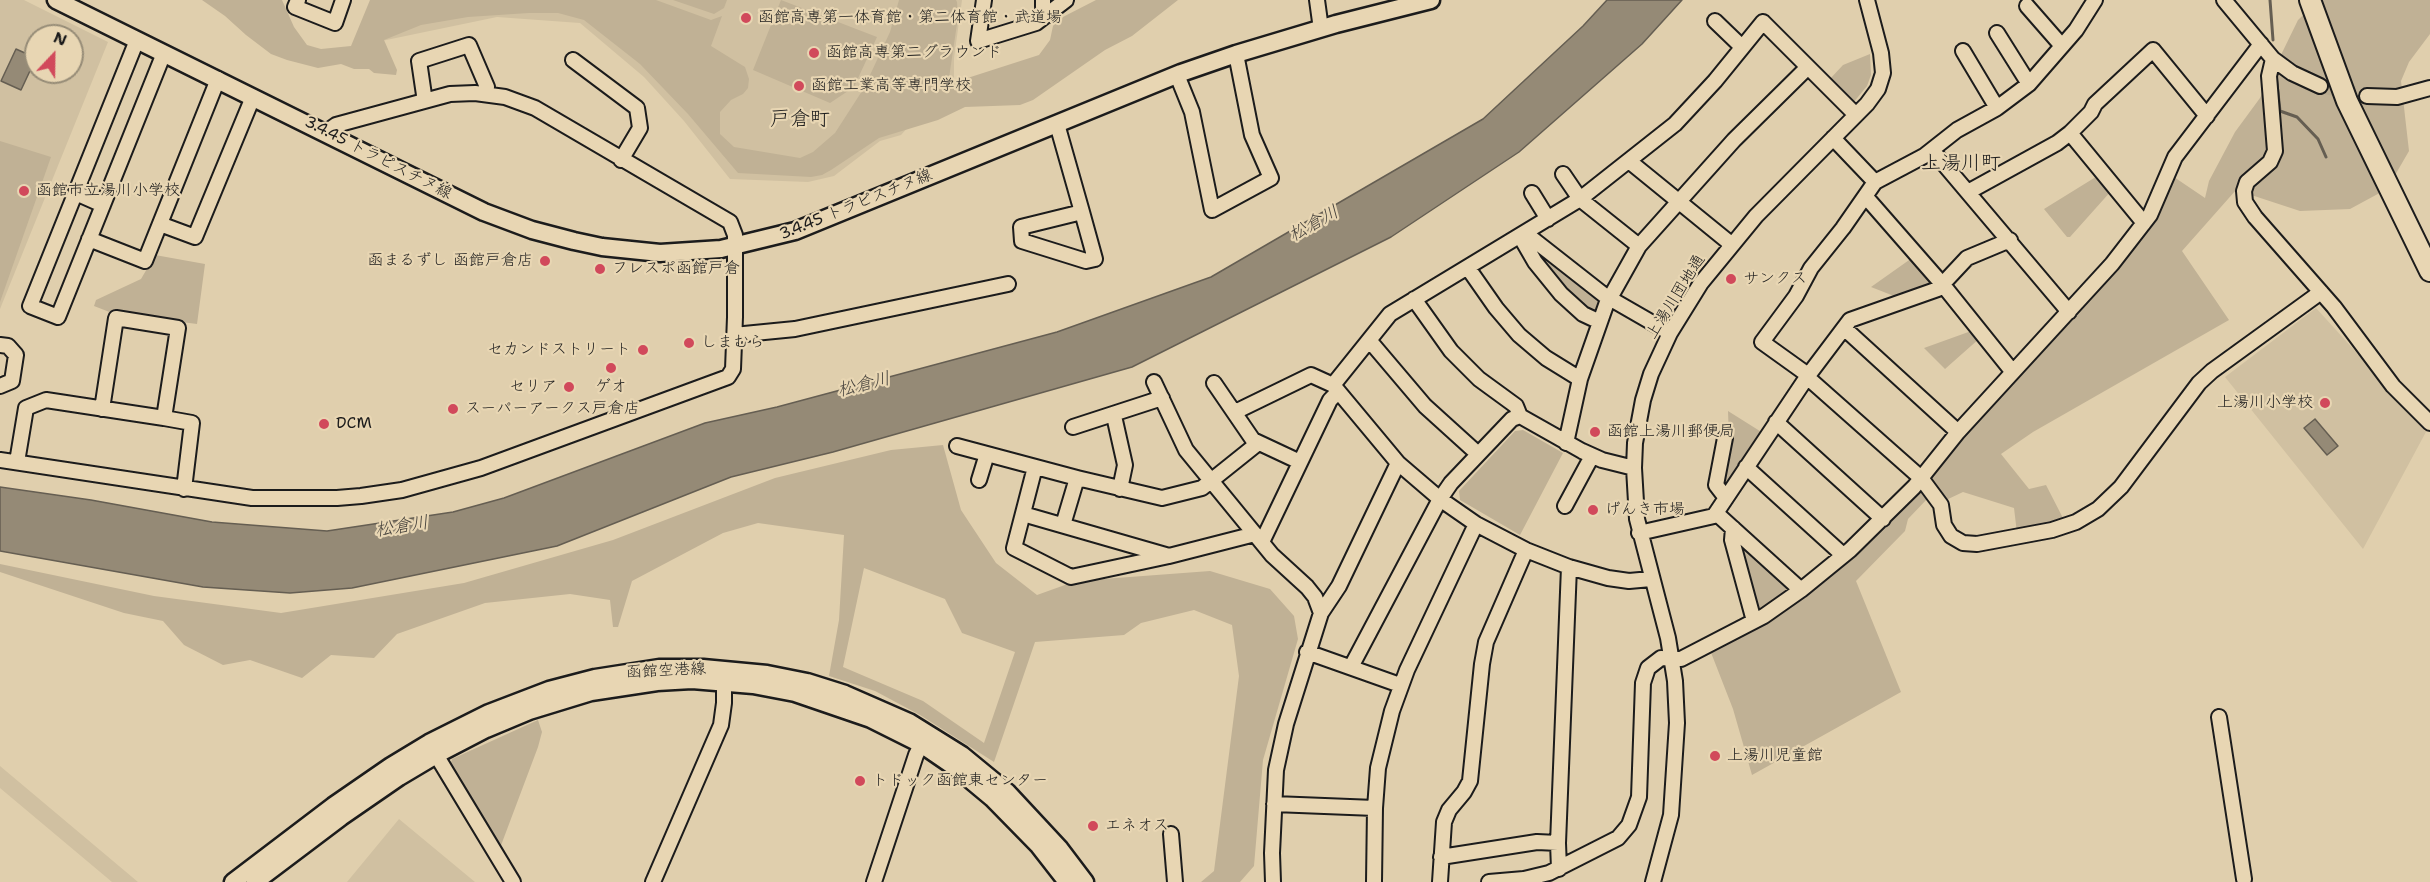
<!DOCTYPE html>
<html>
<head>
<meta charset="utf-8">
<style>
  body { margin:0 }
  #map { position:relative; width:2430px; height:882px; overflow:hidden; background:#e0cfad; font-family:"Shantell Sans",sans-serif }
  canvas { display:block }
  .north { position:absolute; left:24px; top:24px; width:60px; height:60px; box-sizing:border-box; background:#e8d6b3; border:2px solid #968c77; border-radius:50%; rotate:22deg; font-size:16px; font-weight:700; line-height:24px; text-align:center; color:#1c1c1c }
  .north::after { content:''; display:block; margin:auto; width:21px; height:27px; background:#d1495b; clip-path:polygon(50% 0,100% 100%,50% 72%,0 100%) }
</style>
</head>
<body>
<div id="map">
<canvas width="2430" height="882"></canvas>
<div class="north">N</div>
</div>
<script>
const ctx = document.querySelector('canvas').getContext('2d');
ctx.lineJoin = 'round';
function paint(path, color) { ctx.fillStyle = color; ctx.fill(path, 'evenodd'); }
const poly = rows => new Path2D(rows.map(r => 'M' + r).join(''));
function strokePath(path, color, width, dash) { ctx.strokeStyle = color; ctx.lineWidth = width; ctx.lineCap = dash ? 'butt' : 'round'; ctx.setLineDash(dash || []); ctx.stroke(path); }
function write(font, color, halo, rows, align = 'center') {
  ctx.font = font + ' "Shantell Sans","Klee One",sans-serif'; ctx.lineWidth = 4.5; ctx.setLineDash([]); ctx.textBaseline = 'middle'; ctx.strokeStyle = halo; ctx.fillStyle = color; for (const [text, x, y, turn = 0] of rows) {
    ctx.save(); ctx.translate(x, y); ctx.rotate((+turn || 0) * Math.PI / 180); ctx.textAlign = isNaN(turn) ? turn : align; if (halo) ctx.strokeText(text, 0, 0); ctx.fillText(text, 0, 0); ctx.restore();
  }
}
const built = poly([
  [0,0,24,0,108,42,0,309],
  [36,36,72,36,72,72,36,72],
  [371,0,962,0,954,58,954,77,901,135,880,141,834,176,808,182,730,179,684,121,644,77,580,23,497,17,367,44],
  [2316,308,2427,430,2363,549,2225,377],
  [0,766,138,882,112,882,0,788],
  [399,819,475,882,347,882]
]);
const green = poly([
  [202,0,282,0,294,27,307,45,321,49,351,46,370,0,656,0,711,20,722,16,711,46,745,67,749,79,748,88,743,94,731,100,720,112,720,134,734,147,800,158,813,152,835,133,864,88,890,32,899,0,956,0,957,2,958,17,949,78,952,83,1039,55,1050,40,1053,26,1059,19,1096,0,1178,0,1132,36,1105,50,1033,100,1020,105,965,107,938,120,879,138,831,170,822,175,811,177,738,173,688,114,640,64,584,20,558,13,529,13,468,17,421,25,384,40,397,70,396,75,374,73,369,69,354,69,341,64,318,68,287,60,271,54,246,35,225,16],
  [673,0,727,0,724,8,714,14],
  [781,0,877,37,854,87,830,103,753,70],
  [2319,0,2430,0,2430,34,2409,62,2401,81,2409,151,2387,189,2350,209,2300,211,2236,190,2182,251,2229,320,2033,432,2001,454,2029,489,2046,485,2065,522,2017,533,2014,508,1963,492,1944,501,1929,481,1928,475,2071,315,2171,175,2205,198,2209,181,2235,132,2260,98,2298,20],
  [1870,54,1871,75,1867,86,1853,103,1829,80,1843,65],
  [0,141,51,157,0,302],
  [2099,175,2112,190,2070,237,2067,237,2044,209],
  [1532,245,1601,299,1598,311,1591,312,1576,302,1540,261],
  [155,255,205,264,197,324,112,313,94,306,96,300,141,279],
  [1912,258,1934,283,1918,291,1894,296,1871,287],
  [1974,330,1980,338,1945,369,1924,348],
  [1728,411,1763,433,1725,490,1720,482,1729,439],
  [1523,430,1563,453,1520,535,1460,500,1459,491,1515,431],
  [943,445,961,510,996,563,1037,595,1076,581,1210,571,1270,589,1294,616,1298,639,1263,760,1254,866,1240,882,1201,882,1214,871,1239,676,1232,625,1194,610,1141,623,1124,635,1035,642,994,762,920,715,875,691,829,676,839,620,844,535,758,523,723,533,632,581,618,627,613,627,610,600,570,594,485,603,397,634,374,658,331,655,302,678,250,660,223,665,184,645,163,621,124,613,0,572,0,564,154,596,281,613,464,583,613,540,775,478,891,450],
  [864,568,945,599,962,633,1015,652,984,743,923,701,843,667],
  [1921,488,1928,498,1908,519,1905,531,1856,581,1901,692,1752,775,1733,709,1710,650,1801,596,1885,527],
  [1739,539,1794,589,1757,614],
  [538,720,542,732,538,747,500,848,450,766,452,759]
]);
const water = poly([
  [1607,0,1682,0,1642,44,1519,152,1391,237,1132,367,833,452,731,477,557,546,352,588,290,593,203,587,0,551,0,487,91,500,212,522,327,531,453,512,504,498,705,423,777,407,1057,332,1211,277,1483,119,1583,26,1607,0],
  [16,49,36,58,21,90,1,81,16,49],
  [2315,419,2338,446,2327,455,2304,428,2315,419]
]);
const stream = poly([
  [2270,0,2273,40],
  [2276,75,2280,111,2297,117,2318,139,2326,157]
]);
const minorTunnel = poly([
  [2320,86,2367,96]
]);
const minor = poly([
  [298,0,295,7,335,23,343,0],
  [984,0,978,41,1036,23,1066,0],
  [1043,0,1043,7,1048,15],
  [1317,0,1321,29],
  [2224,0,2273,59,2292,73,2320,86],
  [2027,6,2062,46],
  [1715,21,1742,47],
  [1997,33,2029,84],
  [137,40,30,306,58,317,164,53],
  [1963,51,1997,108],
  [2273,59,2269,76,2275,151,2270,162,2247,182,2244,191,2245,202,2255,217,2334,307,2393,386,2430,423],
  [573,60,637,108,640,128,621,160],
  [1177,75,1192,112,1212,210,1271,178,1252,135,1236,54],
  [424,95,419,61,469,45,487,87],
  [2367,96,2397,97,2430,88],
  [1057,124,1082,212,1095,259,1086,261,1022,241,1021,227,1082,212],
  [2070,133,2144,223],
  [1833,138,1875,182],
  [1932,150,2069,312],
  [1629,161,1731,244],
  [1563,174,1580,199,1639,246],
  [1968,192,2057,143,2070,133,2091,112,2095,104,2153,50,2207,116],
  [76,193,103,205],
  [1532,193,1548,219],
  [1866,197,1943,285,2012,371],
  [160,224,195,237,253,97],
  [1525,233,1604,295,1670,333],
  [1520,236,1535,262,1561,294,1583,314,1600,322],
  [89,239,145,261,218,79],
  [1468,268,1496,308,1519,335,1546,358,1580,379],
  [1414,299,1451,351,1479,379,1516,406,1520,416],
  [1844,328,1958,432],
  [734,335,795,329,1008,284],
  [1369,340,1425,406,1478,454],
  [0,345,8,346,16,355,12,381,0,386],
  [1808,375,1762,342,1796,296,1811,268,1843,228,1875,182,1924,156,1957,130,1997,108,2029,84,2076,30,2095,0],
  [1807,377,1921,478,1941,505,1944,525,1951,536,1963,543,1977,544,2052,530,2076,522,2098,509,2121,487,2199,383,2212,371,2321,292],
  [1154,382,1186,450,1272,555,1307,587,1315,597,1321,613,1286,724,1276,770,1272,853,1273,882],
  [1214,383,1253,440,1300,462],
  [1333,385,1390,314,1580,199,1675,124,1715,81,1763,22,1856,115],
  [102,409,116,318,178,328,164,418],
  [1235,412,1311,375,1333,385,1398,463,1440,499,1476,524,1526,550,1569,567,1608,578,1629,581,1651,579],
  [1114,416,1125,465,1120,489],
  [1776,422,1883,519],
  [1073,427,1162,398],
  [1725,438,1716,485,1726,498],
  [1566,443,1580,379,1606,305,1639,246,1734,140,1808,67],
  [957,446,1077,478,1162,498,1202,488,1257,444],
  [0,460,252,498,337,498,361,496,402,490,481,468,728,377,733,369,735,317,735,235,730,222,535,108,505,97,475,93,450,94,336,125,326,132],
  [17,462,26,408,46,400,164,418,192,423,184,489],
  [1035,467,1014,548,1071,577,1169,556],
  [1746,467,1843,555],
  [979,480,987,454],
  [1565,506,1592,456],
  [1716,513,1801,590,1850,550,1914,487,1958,432,2112,264,2150,215,2175,157,2261,44],
  [1023,514,1169,556,1255,534],
  [1063,525,1077,478],
  [1733,528,1732,540,1754,621],
  [1639,533,1714,516,1807,377,1850,320,1938,289,1967,258,2010,240],
  [1262,542,1330,400,1338,392],
  [1321,613,1339,586,1398,463],
  [1307,652,1400,685],
  [1351,667,1440,499,1451,483,1512,419,1520,416,1582,451,1602,460,1634,468],
  [2219,717,2244,879],
  [432,748,513,882],
  [1274,804,1375,808],
  [1171,834,1175,882],
  [1441,857,1537,842,1558,843],
  [1559,869,1558,843,1569,567],
  [653,882,721,725,724,703,724,673],
  [874,882,916,755,925,737],
  [1374,882,1375,808,1378,768,1392,711,1407,670,1476,524],
  [1440,882,1444,822,1449,810,1464,792,1470,781,1482,664,1486,642,1526,550],
  [1489,882,1524,879,1549,873,1618,838,1629,825,1639,797,1643,683,1648,668,1661,658,1681,659,1764,616,1801,590],
  [1653,882,1671,815,1677,723,1675,681,1668,638,1637,519,1634,468,1635,443,1643,400,1651,374,1670,333,1701,283,1756,216,1867,104,1878,89,1883,73,1881,53,1867,0]
]);
const major = poly([
  [56,0,484,212,532,230,574,241,602,247,660,253,721,249,795,231,1181,73,1236,54,1336,24,1431,0],
  [233,882,333,806,391,766,429,743,489,713,549,690,595,678,659,668,703,668,767,674,807,682,845,694,909,722,962,755,1007,792,1060,849,1085,882],
  [255,882,341,817,399,777,436,755,486,729,529,711,591,692,657,682,692,680,753,685,795,693,871,719,921,744,956,768,992,798,1039,846,1067,882]
]);
const highway = poly([
  [2310,0,2347,101,2430,271]
]);
const markers = [
  [746,18,6,"#d1495b"],
  [814,53,6,"#d1495b"],
  [799,86,6,"#d1495b"],
  [24,191,6,"#d1495b"],
  [545,261,6,"#d1495b"],
  [600,269,6,"#d1495b"],
  [1731,279,6,"#d1495b"],
  [689,343,6,"#d1495b"],
  [643,350,6,"#d1495b"],
  [611,368,6,"#d1495b"],
  [569,387,6,"#d1495b"],
  [2325,403,6,"#d1495b"],
  [453,409,6,"#d1495b"],
  [324,424,6,"#d1495b"],
  [1595,432,6,"#d1495b"],
  [1593,510,6,"#d1495b"],
  [1715,756,6,"#d1495b"],
  [860,781,6,"#d1495b"],
  [1093,826,6,"#d1495b"]
];
const poiNames = [
  ["函館高専第一体育館・第二体育館・武道場",758,18],
  ["函館高専第二グラウンド",826,53],
  ["函館工業高等専門学校",811,86],
  ["函館市立湯川小学校",36,191],
  ["函まるずし 函館戸倉店",533,261,"right"],
  ["フレスポ函館戸倉",612,269],
  ["サンクス",1743,279],
  ["しまむら",701,343],
  ["セカンドストリート",631,350,"right"],
  ["セリア",557,387,"right"],
  ["ゲオ",611,387,"center"],
  ["上湯川小学校",2313,403,"right"],
  ["スーパーアークス戸倉店",465,409],
  ["DCM",336,424],
  ["函館上湯川郵便局",1607,432],
  ["げんき市場",1605,510],
  ["上湯川児童館",1727,756],
  ["トドック函館東センター",872,781],
  ["エネオス",1105,826]
];
const streetNames = [
  ["3.4.45 トラピスチヌ線",378,158,27],
  ["3.4.45 トラピスチヌ線",856,205,-22],
  ["上湯川団地通",1676,297,-58],
  ["函館空港線",666,671,-3]
];
const waterNames = [
  ["松倉川",1314,224,-29],
  ["松倉川",864,385,-14],
  ["松倉川",402,527,-9]
];
const quarterNames = [
  ["戸倉町",800,120],
  ["上湯川町",1961,164]
];
paint(built, '#d0c0a1');
paint(green, '#c0b195');
paint(water, '#958a76');
strokePath(water, '#655e52', 1.5);
strokePath(stream, '#655e52', 3);
strokePath(minorTunnel, '#b9ab90', 14, [14, 7]);
strokePath(minor, '#1c1c1c', 18);
strokePath(major, '#1c1c1c', 21);
strokePath(highway, '#1c1c1c', 24);
strokePath(minor, '#e8d6b3', 14);
strokePath(major, '#e8d6b3', 16);
strokePath(highway, '#e8d6b3', 20);
for (const [x, y, r, color] of markers) { const dot = new Path2D(); dot.arc(x, y, r, 0, 2 * Math.PI); ctx.fillStyle = color; ctx.fill(dot); strokePath(dot, '#e8d6b3', 2); }
write('16px', '#1c1c1c', '#e8d6b3', poiNames, 'left');
write('16px', '#1c1c1c', '#e8d6b3', streetNames);
write('italic 18px', '#46423c', '#e8d6b3', waterNames);
write('20px', '#1c1c1c', '#e8d6b3', quarterNames);
</script>
</body>
</html>
